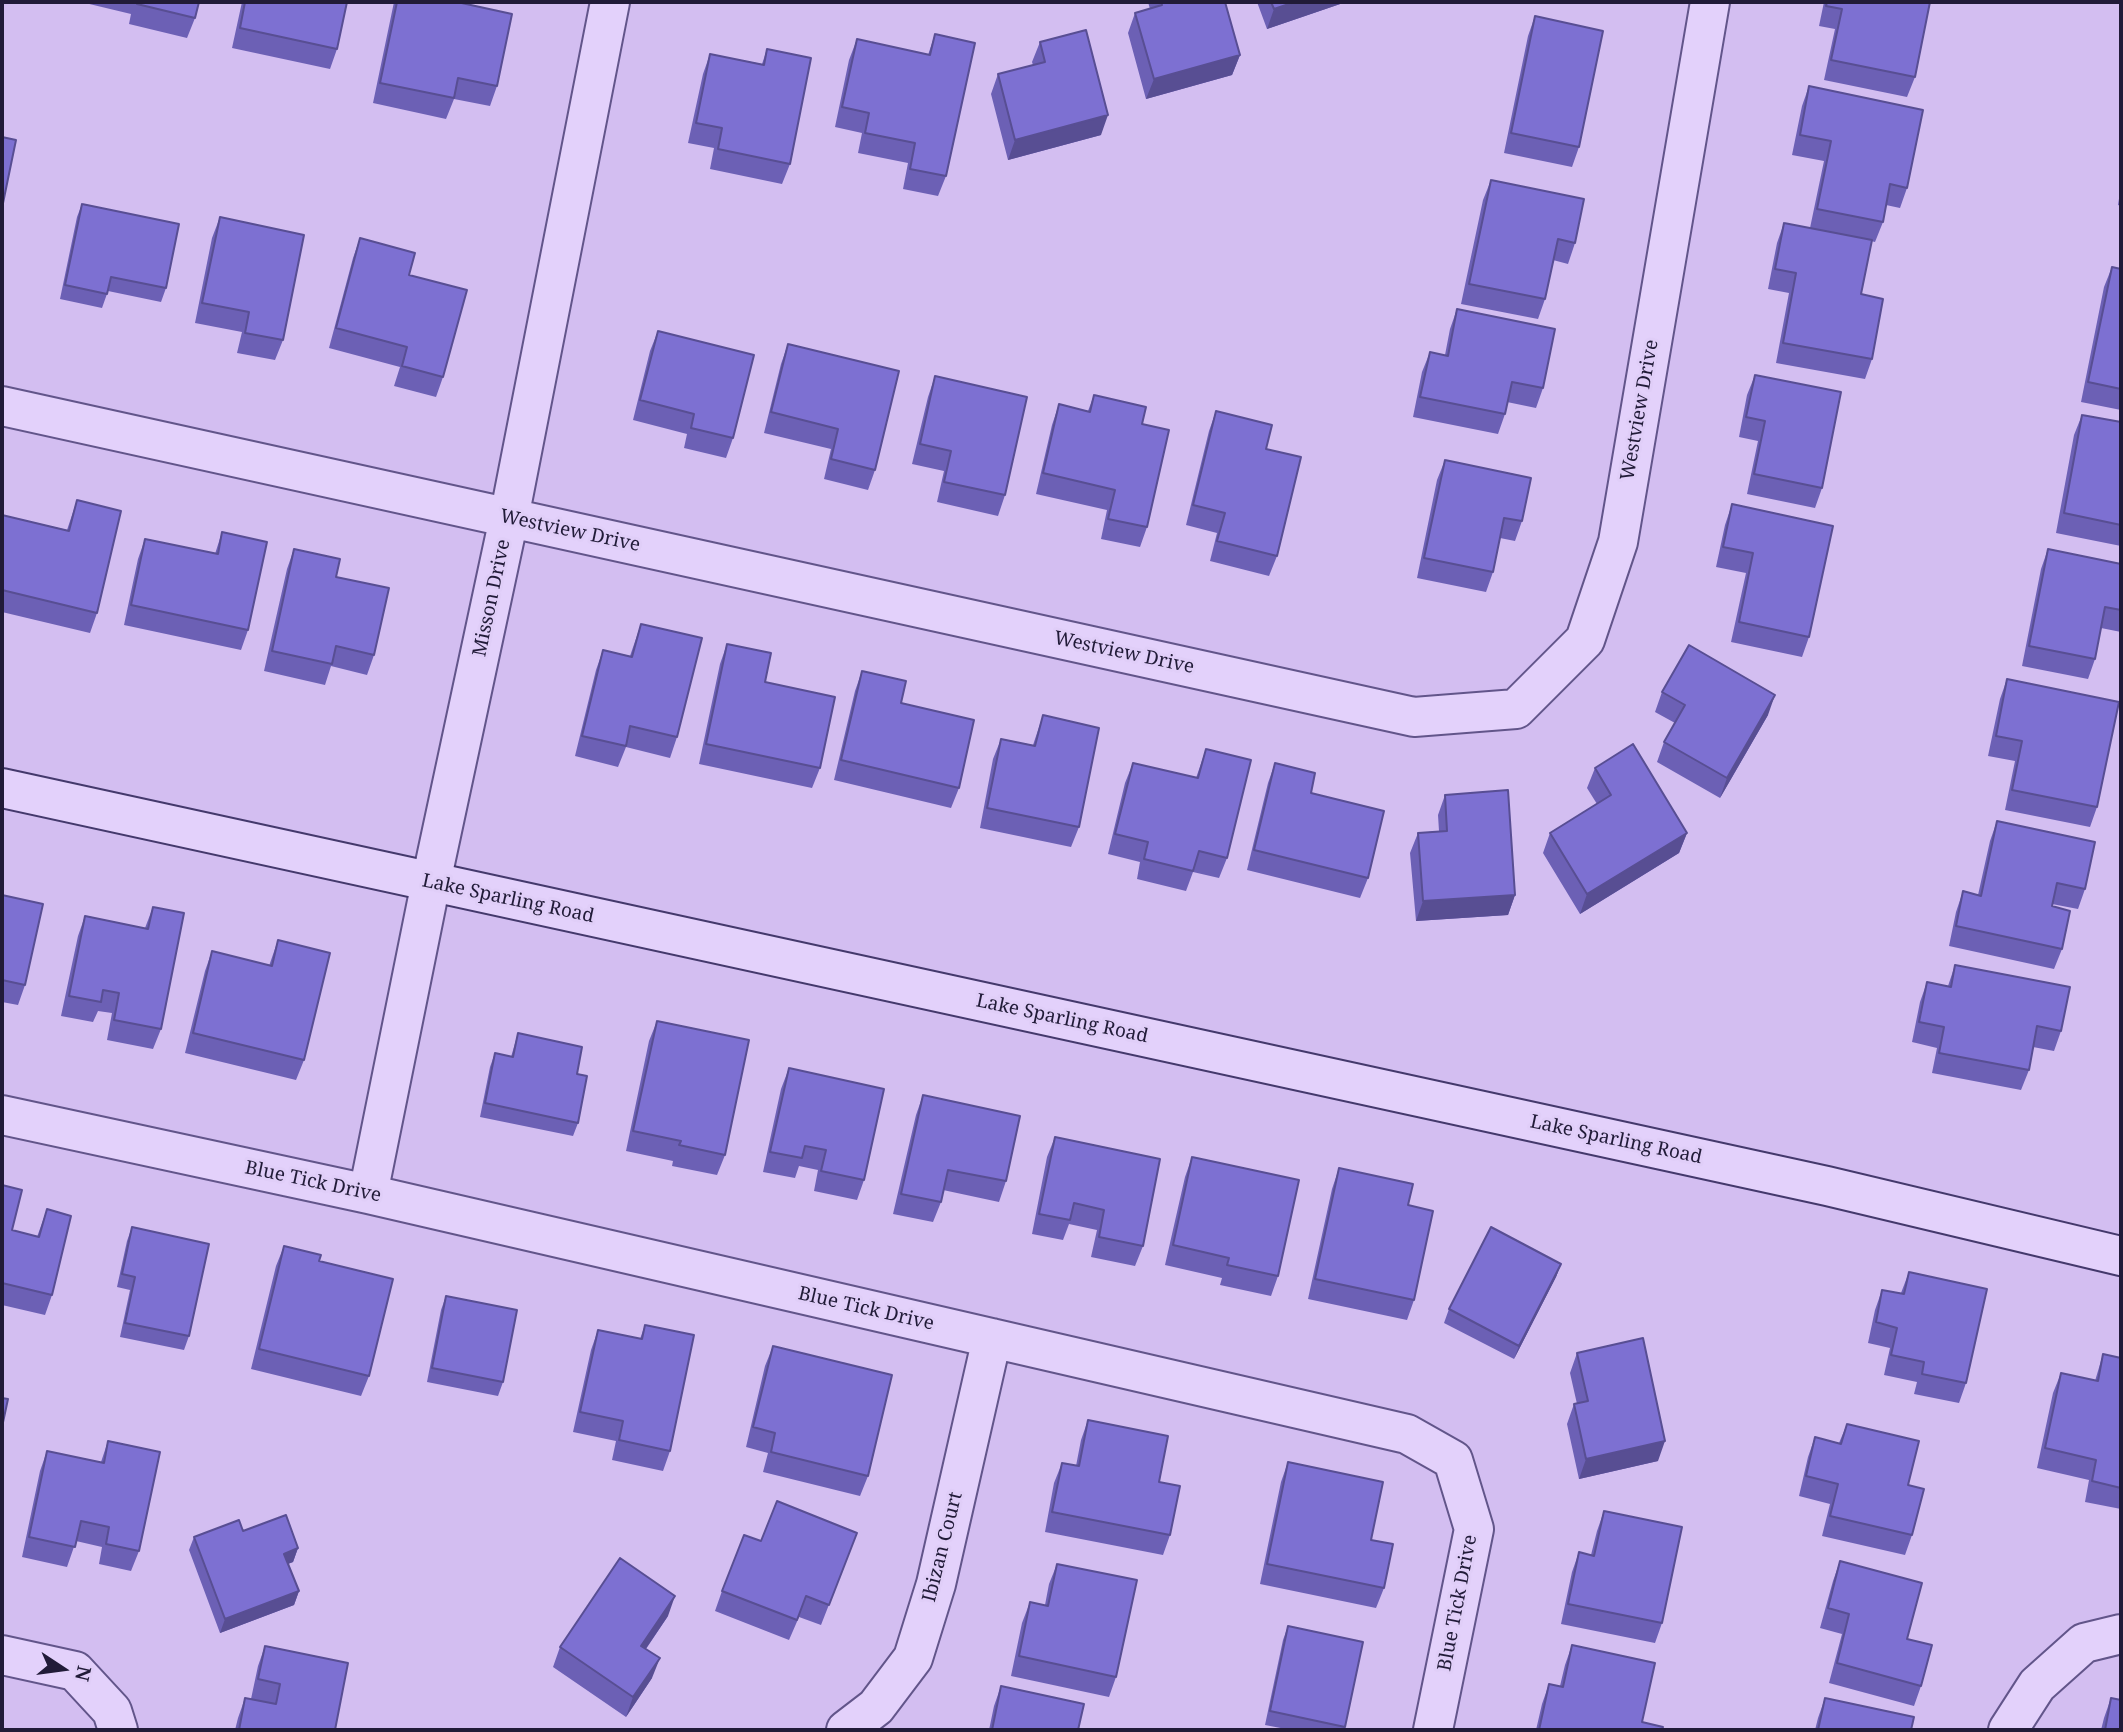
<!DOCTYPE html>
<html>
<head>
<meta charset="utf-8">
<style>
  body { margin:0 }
  #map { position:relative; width:2123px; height:1732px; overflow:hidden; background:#d3bef1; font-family:"Noto Serif",serif }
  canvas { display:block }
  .frame { position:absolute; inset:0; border:4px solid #211b38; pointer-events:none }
  .north { position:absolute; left:28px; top:1634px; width:70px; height:70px; -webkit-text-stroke:5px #e0cef8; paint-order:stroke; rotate:103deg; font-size:19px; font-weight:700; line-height:28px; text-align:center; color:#211b38 }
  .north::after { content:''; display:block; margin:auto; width:24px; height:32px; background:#211b38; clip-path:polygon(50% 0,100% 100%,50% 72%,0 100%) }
</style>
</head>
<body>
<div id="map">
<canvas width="2123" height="1732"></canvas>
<div class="frame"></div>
<div class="north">N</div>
</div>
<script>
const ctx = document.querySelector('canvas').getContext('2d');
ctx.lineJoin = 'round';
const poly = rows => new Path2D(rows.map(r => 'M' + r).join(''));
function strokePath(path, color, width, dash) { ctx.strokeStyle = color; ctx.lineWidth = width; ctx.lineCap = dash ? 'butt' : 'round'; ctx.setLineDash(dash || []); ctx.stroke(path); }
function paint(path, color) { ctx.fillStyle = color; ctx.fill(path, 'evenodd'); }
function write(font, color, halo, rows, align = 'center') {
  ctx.font = font + ' "Noto Serif",serif'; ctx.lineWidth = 6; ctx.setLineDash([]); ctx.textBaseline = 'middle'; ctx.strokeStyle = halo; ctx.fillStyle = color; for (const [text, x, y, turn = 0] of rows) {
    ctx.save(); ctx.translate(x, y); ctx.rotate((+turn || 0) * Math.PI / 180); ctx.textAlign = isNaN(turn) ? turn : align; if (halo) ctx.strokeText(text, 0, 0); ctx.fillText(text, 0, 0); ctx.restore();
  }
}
const street = poly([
  [2,406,1414,717,1516,709,1585,640,1618,542,1710,2],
  [2,1115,368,1194,1407,1434,1453,1460,1474,1529,1433,1730],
  [368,1194,431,882,509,518,610,2],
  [2,1655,75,1671,112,1711,118,1730],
  [846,1730,876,1707,913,1658,936,1584,992,1338],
  [2008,1730,2037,1685,2084,1643,2121,1634]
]);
const secondary = poly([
  [2,788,1827,1186,2121,1256]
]);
const wall = poly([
  [81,2,199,2,195,18,187,38,129,24,131,14],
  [242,2,347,2,337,49,330,69,232,48],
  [394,2,457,2,497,86,490,106,454,99,446,119,373,103],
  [1148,2,1225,2,1240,55,1232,75,1146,99,1128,33,1135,13,1150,9],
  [1257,2,1346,2,1267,29],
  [1824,2,1930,2,1915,77,1907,97,1824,80,1835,29,1819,26],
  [1535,16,1579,147,1572,167,1504,153,1528,36],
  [935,34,946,176,938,196,903,189,908,163,858,153,862,133,835,127,849,60,857,39,928,55],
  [1040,42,1101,135,1008,160,991,94,998,74,1033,65,1032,62],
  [767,49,790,164,782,184,710,169,714,148,688,143,703,74,710,54,762,64],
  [1809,86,1907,188,1900,208,1886,205,1883,222,1875,242,1871,241,1861,294,1872,359,1865,379,1776,363,1789,293,1768,289,1777,243,1784,223,1810,228,1824,161,1792,155,1802,106],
  [1491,180,1575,243,1568,264,1553,260,1545,299,1538,319,1461,304,1483,200],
  [2121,186,2121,206,2118,205],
  [82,204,166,288,161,302,108,291,102,308,60,299,77,217],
  [220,217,283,340,275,360,237,353,242,332,195,323,212,238],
  [360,238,409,275,443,377,436,397,394,386,400,367,329,348,353,258],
  [2112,267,2121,269,2121,410,2081,402,2104,287],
  [1457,309,1543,388,1536,408,1507,402,1505,414,1498,434,1413,417,1422,372,1430,352,1445,355,1450,329],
  [658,331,733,438,726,458,684,448,687,434,633,420,650,351],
  [788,344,875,470,868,490,824,479,831,449,764,433,781,364],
  [1755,375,1822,488,1815,508,1747,494,1758,441,1739,437,1747,395],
  [935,376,1005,495,998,516,937,502,944,471,912,464,928,397],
  [1094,395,1142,424,1147,527,1140,547,1101,539,1107,510,1036,494,1052,425,1059,404,1088,411],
  [1216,411,1277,556,1269,576,1210,561,1217,533,1186,525,1209,431],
  [2082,415,2121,422,2121,546,2056,533,2074,435],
  [1445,460,1522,521,1515,541,1500,538,1493,572,1486,592,1417,578,1437,480],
  [77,500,97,613,90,633,2,612,2,515,67,530],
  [1732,504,1809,637,1802,657,1731,642,1746,573,1716,567,1725,525],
  [222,532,248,630,241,650,124,625,138,559,145,539,215,554],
  [294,549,336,577,374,655,367,675,331,666,325,685,264,671,287,569],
  [2048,549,2121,564,2121,632,2101,628,2095,659,2088,679,2022,666,2041,569],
  [641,624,677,737,670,758,626,747,618,767,575,756,596,670,603,650,630,656],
  [727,644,765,682,820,768,812,788,699,764,720,664],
  [862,671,901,703,959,788,951,808,834,780,855,691],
  [2007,679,2097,807,2090,827,2005,810,2015,761,1988,756,2000,699],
  [1662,692,1768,715,1720,798,1657,762,1664,742,1675,723,1655,712],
  [1043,715,1079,827,1071,847,980,828,993,759,1001,739,1033,745],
  [1206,749,1227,858,1219,878,1193,872,1186,891,1137,879,1140,862,1108,854,1125,783,1133,763,1196,778],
  [1275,763,1311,793,1368,878,1360,898,1247,870,1268,783],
  [1595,768,1687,833,1679,853,1580,914,1543,853,1550,833,1597,804,1587,788],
  [1445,795,1515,895,1508,915,1416,921,1410,853,1418,833,1439,831,1438,815],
  [1997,821,2085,889,2078,909,2052,904,2052,906,2062,949,2054,969,1949,946,1956,912,1963,891,1978,895,1990,841],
  [2,895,25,985,18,1005,2,1002],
  [153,907,161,1029,153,1049,107,1040,112,1013,98,1011,93,1022,61,1016,78,936,85,916,145,928],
  [278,940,304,1060,296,1080,185,1053,205,971,212,951,269,966],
  [1955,965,2061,1031,2054,1051,2033,1047,2029,1070,2021,1090,1932,1073,1937,1048,1912,1042,1920,1002,1927,982,1948,986],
  [657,1021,725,1155,717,1175,672,1166,673,1161,626,1151,649,1041],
  [518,1033,577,1074,578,1123,573,1136,480,1117,490,1067,495,1053,511,1057],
  [789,1068,864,1180,857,1200,814,1191,818,1170,799,1166,795,1178,763,1172,781,1089],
  [923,1095,1006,1181,999,1202,943,1190,941,1202,933,1222,893,1214,916,1115],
  [1055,1137,1143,1246,1135,1266,1091,1257,1097,1230,1069,1224,1063,1240,1032,1234,1047,1157],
  [1192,1157,1278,1276,1271,1296,1220,1285,1222,1278,1165,1265,1185,1177],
  [1339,1168,1408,1205,1414,1300,1407,1320,1308,1299,1332,1189],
  [2,1185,12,1230,37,1237,47,1209,52,1295,45,1315,2,1305],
  [132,1227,189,1336,184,1350,120,1337,130,1290,117,1287,127,1241],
  [284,1246,319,1261,369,1376,361,1396,251,1369,276,1266],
  [1561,1264,1556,1277,1514,1359,1444,1323,1449,1309],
  [1909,1272,1966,1383,1959,1403,1914,1394,1917,1382,1884,1375,1890,1348,1868,1343,1875,1310,1882,1290,1901,1293],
  [446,1296,503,1382,498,1396,427,1382,441,1310],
  [645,1325,670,1451,663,1471,612,1460,616,1441,573,1432,591,1350,598,1330,640,1339],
  [773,1346,868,1476,860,1496,763,1472,768,1453,746,1447,765,1366],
  [1577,1353,1658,1461,1579,1479,1567,1424,1574,1404,1577,1404,1570,1373],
  [2103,1354,2121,1358,2121,1509,2085,1502,2089,1480,2037,1468,2053,1393,2061,1373,2095,1381],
  [1088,1420,1159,1482,1170,1535,1163,1555,1045,1532,1054,1483,1062,1463,1076,1466,1081,1440],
  [1847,1424,1908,1485,1912,1535,1905,1555,1822,1536,1830,1504,1799,1496,1808,1457,1815,1437,1839,1443],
  [108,1441,139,1551,131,1571,99,1564,102,1547,76,1541,67,1567,22,1557,40,1471,47,1451,101,1462],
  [1288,1462,1371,1540,1384,1588,1376,1608,1260,1584,1281,1482],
  [1604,1511,1662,1623,1655,1643,1561,1624,1572,1572,1579,1552,1591,1555,1597,1531],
  [243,1531,298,1548,293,1562,288,1564,299,1591,294,1605,220,1633,189,1550,194,1537],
  [857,1533,821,1625,799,1617,789,1640,715,1611,722,1591,761,1541],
  [1840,1561,1907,1639,1921,1686,1914,1706,1829,1683,1842,1634,1820,1628,1833,1581],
  [1057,1564,1116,1677,1109,1697,1011,1676,1022,1623,1030,1602,1045,1605,1049,1584],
  [668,1616,646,1649,652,1678,626,1717,553,1667,560,1647],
  [1288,1626,1345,1727,1344,1730,1291,1730,1265,1725,1283,1640],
  [1572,1645,1642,1722,1662,1730,1536,1730,1542,1704,1549,1684,1560,1686,1565,1665],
  [265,1646,335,1730,235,1730,238,1718,245,1698,251,1699,258,1666],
  [1001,1686,1078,1730,989,1730,994,1706],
  [1825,1698,1911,1730,1815,1730,1818,1718],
  [2111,1698,2121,1730,2101,1730,2104,1718]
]);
const shadedWall = poly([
  [1295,2,1346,2,1267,29,1274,9],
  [1240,55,1232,75,1146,99,1154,79],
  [1108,115,1101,135,1008,160,1015,140],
  [1775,695,1768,715,1720,798,1727,778],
  [1687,833,1679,853,1580,914,1587,894],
  [1515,895,1508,915,1416,921,1423,901],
  [1561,1264,1556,1277,1514,1359,1519,1346],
  [1665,1441,1658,1461,1579,1479,1586,1459],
  [298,1548,293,1562,279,1567,284,1554],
  [299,1591,294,1605,220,1633,225,1619],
  [675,1596,668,1616,634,1666,641,1646],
  [660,1658,652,1678,626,1717,633,1697]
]);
const building = poly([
  [137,2,199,2,195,18,137,4,137,2],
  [245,2,347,2,337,49,240,28,245,2],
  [397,2,457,2,512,14,497,86,458,78,454,98,380,83,397,2],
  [1161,2,1225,2,1240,55,1154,79,1135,13,1162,5,1161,2],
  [1271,2,1295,2,1274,9,1271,2],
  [1827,2,1930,2,1915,77,1831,60,1842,9,1826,6,1827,2],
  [1535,16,1603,31,1579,147,1511,133,1535,16],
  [1086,30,1108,115,1015,140,998,74,1045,62,1040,42,1086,30],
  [935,34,975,43,946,176,910,169,915,143,865,133,869,113,842,107,857,39,930,55,935,34],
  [767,49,811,58,790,164,718,149,722,128,696,123,710,54,764,65,767,49],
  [1809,86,1923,110,1907,188,1890,184,1883,222,1817,209,1831,141,1800,135,1809,86],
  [2,137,16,140,2,208,2,137],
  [1491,180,1584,199,1575,243,1558,239,1545,299,1469,284,1491,180],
  [82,204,179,224,166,288,111,277,107,294,65,285,82,204],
  [220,217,304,235,283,340,245,333,249,312,202,303,220,217],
  [1784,223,1872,240,1861,294,1883,299,1872,359,1783,343,1796,273,1775,269,1784,223],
  [360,238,415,253,409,275,467,290,443,377,402,366,407,347,336,328,360,238],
  [2112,267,2121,269,2121,389,2088,382,2112,267],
  [1457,309,1555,329,1543,388,1512,382,1505,414,1420,397,1430,352,1448,356,1457,309],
  [658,331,754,355,733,438,691,428,694,414,640,400,658,331],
  [788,344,899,371,875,470,831,459,838,429,771,412,788,344],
  [1755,375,1841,392,1822,488,1754,474,1765,421,1746,417,1755,375],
  [935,376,1027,397,1005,495,944,482,951,451,920,444,935,376],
  [1094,395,1146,407,1142,424,1169,430,1147,527,1108,519,1115,490,1043,473,1059,404,1090,412,1094,395],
  [1216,411,1272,425,1266,449,1301,457,1277,556,1217,541,1225,513,1193,505,1216,411],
  [2082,415,2121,422,2121,525,2064,513,2082,415],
  [1445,460,1531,478,1522,521,1504,518,1493,572,1424,558,1445,460],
  [77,500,121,511,97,613,2,590,2,515,69,531,77,500],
  [1732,504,1833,526,1809,637,1739,622,1753,553,1723,547,1732,504],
  [222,532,267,542,248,630,131,605,145,539,218,554,222,532],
  [294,549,340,559,336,577,389,588,374,655,336,646,332,664,272,651,294,549],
  [2048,549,2121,564,2121,610,2105,607,2095,659,2029,646,2048,549],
  [641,624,702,638,677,737,630,726,626,746,582,736,603,650,632,657,641,624],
  [727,644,771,653,765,682,835,697,820,768,706,744,727,644],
  [1689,645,1775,695,1727,778,1664,742,1685,705,1662,692,1689,645],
  [862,671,906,681,901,703,974,720,959,788,841,760,862,671],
  [2007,679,2119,702,2097,807,2012,790,2022,741,1996,736,2007,679],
  [1043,715,1099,728,1079,827,987,808,1001,739,1035,746,1043,715],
  [1633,744,1687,833,1587,894,1550,833,1611,795,1595,768,1633,744],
  [1206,749,1251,760,1227,858,1199,851,1193,871,1144,859,1148,842,1115,834,1133,763,1198,778,1206,749],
  [1275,763,1315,773,1311,793,1384,811,1368,878,1254,850,1275,763],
  [1508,790,1515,895,1423,901,1418,833,1447,831,1445,795,1508,790],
  [1997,821,2095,842,2085,889,2057,883,2052,906,2070,911,2062,949,1956,926,1963,891,1981,896,1997,821],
  [2,895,43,904,25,985,2,980,2,895],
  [153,907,184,913,161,1029,114,1020,119,993,103,990,101,1002,69,996,85,916,148,929,153,907],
  [278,940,330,953,304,1060,193,1033,212,951,272,966,278,940],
  [1955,965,2070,987,2061,1031,2037,1026,2029,1070,1939,1053,1944,1027,1919,1022,1927,982,1951,987,1955,965],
  [657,1021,749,1040,725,1155,679,1145,681,1141,633,1131,657,1021],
  [518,1033,582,1047,577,1074,587,1076,578,1123,485,1103,495,1053,513,1057,518,1033],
  [789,1068,884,1089,864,1180,821,1171,826,1150,805,1146,802,1158,770,1152,789,1068],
  [923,1095,1020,1116,1006,1181,948,1170,941,1202,901,1194,923,1095],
  [1055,1137,1160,1159,1143,1246,1099,1237,1104,1210,1074,1203,1070,1220,1039,1214,1055,1137],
  [1192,1157,1299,1180,1278,1276,1227,1265,1229,1258,1173,1245,1192,1157],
  [1339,1168,1413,1184,1408,1205,1433,1211,1414,1300,1315,1279,1339,1168],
  [2,1185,22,1190,12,1230,39,1237,47,1209,71,1216,52,1295,2,1283,2,1185],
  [132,1227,209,1244,189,1336,125,1323,135,1277,122,1274,132,1227],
  [1491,1227,1561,1264,1519,1346,1449,1309,1491,1227],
  [284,1246,321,1255,319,1261,393,1279,369,1376,259,1349,284,1246],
  [1909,1272,1987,1289,1966,1383,1922,1374,1924,1362,1891,1355,1897,1328,1876,1322,1882,1290,1904,1294,1909,1272],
  [446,1296,517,1310,503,1382,432,1368,446,1296],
  [645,1325,694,1335,670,1451,619,1440,623,1421,580,1412,598,1330,642,1339,645,1325],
  [1643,1338,1665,1441,1586,1459,1574,1404,1588,1401,1577,1353,1643,1338],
  [773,1346,892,1375,868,1476,771,1452,775,1433,753,1427,773,1346],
  [2103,1354,2121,1358,2121,1488,2092,1481,2096,1460,2045,1448,2061,1373,2098,1381,2103,1354],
  [2,1398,8,1399,2,1427,2,1398],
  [1088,1420,1168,1436,1159,1482,1180,1486,1170,1535,1052,1512,1062,1463,1079,1466,1088,1420],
  [1847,1424,1919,1441,1908,1485,1924,1489,1912,1535,1830,1516,1838,1484,1806,1476,1815,1437,1841,1444,1847,1424],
  [108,1441,160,1452,139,1551,106,1544,109,1527,81,1521,75,1547,29,1537,47,1451,104,1463,108,1441],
  [1288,1462,1383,1482,1371,1540,1393,1544,1384,1588,1267,1564,1288,1462],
  [777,1501,857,1533,829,1605,806,1596,797,1620,722,1591,744,1535,761,1541,777,1501],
  [1604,1511,1682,1527,1662,1623,1568,1604,1579,1552,1594,1556,1604,1511],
  [286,1515,298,1548,284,1554,299,1591,225,1619,194,1537,239,1520,243,1531,286,1515],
  [620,1558,675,1596,641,1646,660,1658,633,1697,560,1647,620,1558],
  [1840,1561,1922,1583,1907,1639,1932,1645,1921,1686,1837,1663,1849,1614,1828,1608,1840,1561],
  [1057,1564,1137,1580,1116,1677,1019,1656,1030,1602,1048,1606,1057,1564],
  [1288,1626,1363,1642,1345,1727,1270,1711,1288,1626],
  [1572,1645,1655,1663,1642,1722,1663,1727,1662,1730,1539,1730,1549,1684,1563,1687,1572,1645],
  [265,1646,348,1663,335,1730,239,1730,245,1698,276,1704,280,1684,258,1679,265,1646],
  [1001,1686,1084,1704,1078,1730,992,1730,1001,1686],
  [1825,1698,1914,1717,1911,1730,1818,1730,1825,1698],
  [2111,1698,2121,1700,2121,1730,2105,1730,2111,1698]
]);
const streetNames = [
  ["Westview Drive",1640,410,-80],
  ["Westview Drive",570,531,12],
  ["Misson Drive",492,598,-78],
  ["Westview Drive",1124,653,12],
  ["Lake Sparling Road",508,899,12],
  ["Lake Sparling Road",1062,1019,12],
  ["Lake Sparling Road",1616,1140,12],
  ["Blue Tick Drive",313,1182,12],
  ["Blue Tick Drive",866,1309,13],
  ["Ibizan Court",943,1547,-76],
  ["Blue Tick Drive",1458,1603,-79]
];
strokePath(street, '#62558a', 42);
strokePath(secondary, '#44396c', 42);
strokePath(street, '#e3d1fb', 38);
strokePath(secondary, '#e3d1fb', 38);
paint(wall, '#6c60b5');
paint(shadedWall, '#584e93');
paint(building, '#7d70d2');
strokePath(building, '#584e93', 2);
write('19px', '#211b38', '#e0cef8', streetNames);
</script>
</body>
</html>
